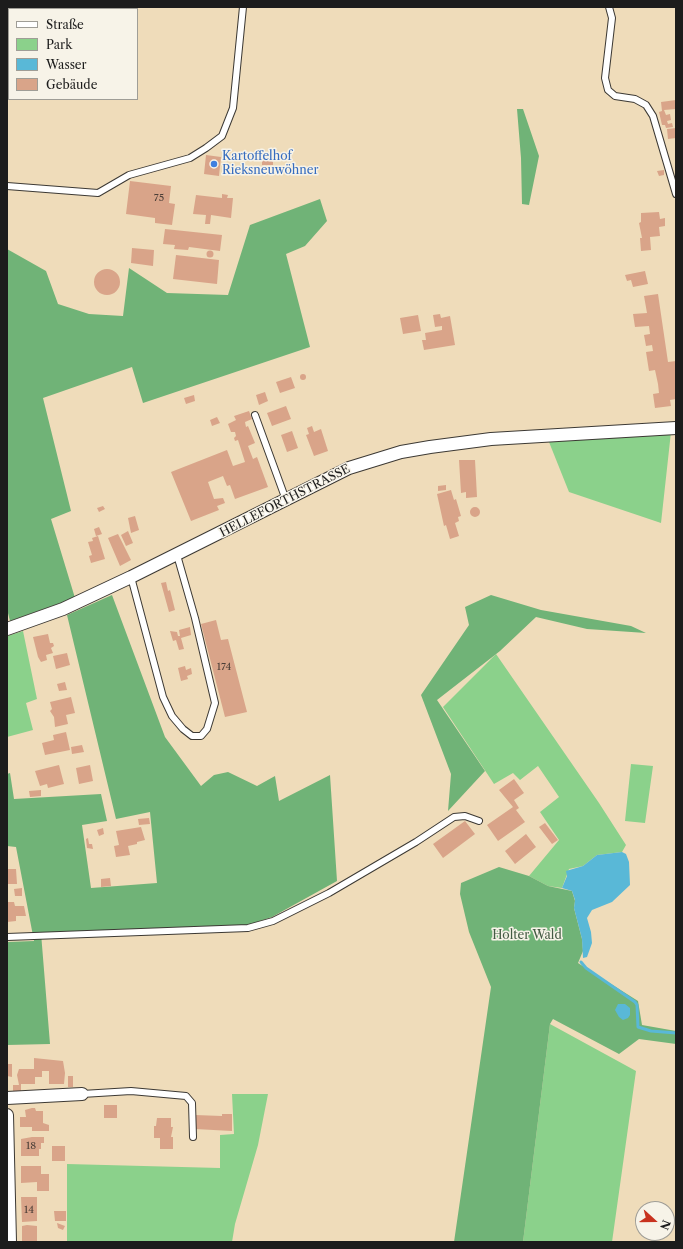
<!DOCTYPE html>
<html>
<head>
<meta charset="utf-8">
<style>
  body { margin:0 }
  #map { position:relative; width:683px; height:1249px; overflow:hidden; background:#efdcba; font-family:"Libre Caslon Text",serif }
  canvas { display:block }
  .frame { position:absolute; inset:0; border:8px solid #1c1c1c; pointer-events:none }
  .legend { position:absolute; left:8px; top:8px; width:130px; height:92px; box-sizing:border-box; background:#f7f3e8; border:1px solid #9f9d96; margin:0; padding:5px 7px; list-style:none; font-size:12px; color:#1c1c1c }
  .legend li { display:flex; align-items:center; gap:8px; height:20px }
  .legend b { width:20px; border:1px solid #9f9d96 }
  .north { position:absolute; left:635px; top:1201px; width:40px; height:40px; box-sizing:border-box; background:#f7f3e8; border:1px solid #9f9d96; border-radius:50%; rotate:111deg; font-size:11px; font-weight:700; line-height:16px; text-align:center; color:#1c1c1c }
  .north::after { content:''; display:block; margin:auto; width:14px; height:18px; background:#c8321e; clip-path:polygon(50% 0,100% 100%,50% 72%,0 100%) }
</style>
</head>
<body>
<div id="map">
<canvas width="683" height="1249"></canvas>
<div class="frame"></div>
<ul class="legend">
<li><b style="height:5px;background:#fff"></b>Straße</li>
<li><b style="height:11px;background:#8bd18b"></b>Park</li>
<li><b style="height:11px;background:#59b8d7"></b>Wasser</li>
<li><b style="height:11px;background:#d9a489"></b>Gebäude</li>
</ul>
<div class="north">N</div>
</div>
<script>
const ctx = document.querySelector('canvas').getContext('2d');
ctx.lineJoin = 'round';
function paint(path, color) { ctx.fillStyle = color; ctx.fill(path, 'evenodd'); }
const poly = rows => new Path2D(rows.map(r => 'M' + r).join(''));
function strokePath(path, color, width, dash) { ctx.strokeStyle = color; ctx.lineWidth = width; ctx.lineCap = dash ? 'butt' : 'round'; ctx.setLineDash(dash || []); ctx.stroke(path); }
function write(font, color, halo, rows, align = 'center') {
  ctx.font = font + ' "Libre Caslon Text",serif'; ctx.lineWidth = 3; ctx.setLineDash([]); ctx.textBaseline = 'middle'; ctx.strokeStyle = halo; ctx.fillStyle = color; for (const [text, x, y, turn = 0] of rows) {
    ctx.save(); ctx.translate(x, y); ctx.rotate((+turn || 0) * Math.PI / 180); ctx.textAlign = isNaN(turn) ? turn : align; if (halo) ctx.strokeText(text, 0, 0); ctx.fillText(text, 0, 0); ctx.restore();
  }
}
const green = poly([
  [671,432,661,523,569,492,549,442],
  [23,631,37,699,26,703,33,730,7,737,7,636],
  [496,654,599,803,626,845,622,852,597,855,583,866,569,869,562,888,548,886,529,876,559,840,540,812,559,797,538,766,520,780,513,773,494,784,443,707],
  [631,764,653,766,645,823,625,821],
  [550,1024,636,1071,612,1242,523,1242],
  [232,1094,268,1094,258,1145,235,1224,232,1242,67,1242,67,1164,220,1168,220,1135,234,1134]
]);
const forest = poly([
  [517,109,523,109,539,156,529,205,522,204,521,158],
  [320,199,327,221,305,246,286,254,310,347,143,403,132,367,43,398,71,511,51,519,75,598,10,621,7,609,7,249,46,271,58,304,89,314,123,316,129,268,167,293,228,295,250,225],
  [112,595,165,737,201,786,214,775,228,772,257,786,275,776,279,801,330,775,337,881,272,917,248,925,41,933,50,1044,7,1045,7,942,34,941,16,847,7,846,7,774,10,773,14,799,101,794,107,821,82,825,91,888,157,883,150,812,116,819,67,615],
  [491,595,541,610,631,626,646,633,587,629,536,617,500,651,437,700,485,771,448,811,451,774,421,695,469,625,465,607],
  [499,867,529,876,548,886,572,891,575,901,574,908,582,939,583,951,578,963,638,1001,642,1025,676,1031,676,1044,639,1039,619,1054,553,1019,550,1024,523,1242,454,1242,491,987,469,932,460,894,461,883]
]);
const water = poly([
  [622,852,626,854,629,862,630,885,612,902,592,910,587,918,591,932,592,943,587,957,583,958,582,939,574,908,575,900,572,891,562,888,567,876,566,871,583,866,597,855],
  [618,1004,625,1004,630,1008,630,1015,628,1018,623,1020,619,1017,615,1010]
]);
const stream = poly([
  [581,962,586,968,635,1002,637,1005,638,1027,651,1031,676,1033]
]);
const building = poly([
  [676,100,676,109,664,110,666,115,670,114,671,120,667,121,668,124,672,123,673,127,666,128,665,125,662,125,659,112,662,111,661,102],
  [676,128,676,138,668,139,667,129],
  [206,155,221,157,219,176,204,174],
  [262,159,273,159,273,165,262,165],
  [664,170,664,175,659,176,657,171],
  [130,181,171,186,169,203,175,204,172,225,155,223,155,218,126,214],
  [222,194,228,195,227,198,233,198,231,218,211,215,210,224,205,224,206,215,193,214,196,195,222,198],
  [659,212,660,219,665,218,665,226,659,227,660,236,650,237,651,250,641,251,640,238,642,238,639,223,641,222,641,213],
  [165,229,222,235,220,251,189,247,188,250,174,249,175,245,163,244],
  [132,248,154,250,153,266,131,263],
  '206.5 254a3.5 3.5 0 1 1 7 0a3.5 3.5 0 1 1-7 0Z',
  [176,255,219,260,217,284,173,279],
  '94 282a13 13 0 1 1 26 0a13 13 0 1 1-26 0Z',
  [645,271,648,284,633,287,631,280,627,281,625,275],
  [658,294,668,362,676,361,676,399,670,400,671,406,655,408,653,394,659,393,658,384,655,370,649,371,646,352,653,351,652,345,646,346,644,335,650,334,649,326,635,327,633,314,647,313,644,296],
  [440,314,441,318,450,316,455,345,424,350,422,340,426,340,425,333,442,330,442,326,435,327,433,315],
  [418,315,421,331,403,334,400,318],
  '300 377a3 3 0 1 1 6 0a3 3 0 1 1-6 0Z',
  [291,377,295,388,280,393,276,382],
  [265,392,268,401,259,405,256,395],
  [194,395,195,401,186,404,184,398],
  [286,406,291,419,272,426,267,413],
  [249,411,252,419,245,422,246,427,248,426,255,443,248,446,253,459,257,457,268,487,235,499,230,485,227,486,223,476,208,482,214,499,223,498,225,503,217,506,219,510,191,521,171,472,227,450,233,466,245,462,238,440,235,441,234,438,236,436,235,432,231,432,228,424,236,420,234,416],
  [217,417,220,423,212,426,210,420],
  [312,426,314,432,321,429,328,451,314,456,306,435,309,434,307,428],
  [292,431,298,448,287,452,281,435],
  [459,460,475,460,477,497,466,498,466,492,461,493],
  [446,485,446,490,438,491,438,486],
  [451,490,454,500,456,499,461,516,458,517,459,521,455,523,459,536,450,539,446,525,444,526,437,494],
  [103,506,105,509,99,512,97,508],
  '470 512a5 5 0 1 1 10 0a5 5 0 1 1-10 0Z',
  [135,516,139,530,131,533,128,518],
  [99,527,102,534,96,536,94,529],
  [128,531,133,543,126,546,121,535],
  [118,534,131,560,120,566,108,538],
  [98,536,105,559,91,563,89,556,92,555,88,542,93,541,92,538],
  [166,582,168,591,170,590,175,610,169,612,161,583],
  [216,620,221,640,228,639,247,712,225,717,201,624],
  [190,627,191,635,181,638,184,649,179,650,176,640,173,641,170,631,177,632,178,636,180,636,179,630],
  [48,634,50,643,53,643,54,646,51,648,53,653,46,655,47,660,41,662,38,657,33,637],
  [67,653,70,665,56,669,53,656],
  [185,666,186,670,191,668,192,674,187,676,188,679,181,681,178,668],
  [65,682,67,690,59,691,57,684],
  [71,697,75,713,66,715,68,724,55,727,54,717,50,711,52,709,50,702],
  [66,732,70,750,45,755,42,743,54,740,53,735],
  [82,745,84,752,72,754,71,747],
  [59,765,64,784,48,788,47,784,40,786,35,771],
  [90,765,93,781,79,784,76,768],
  [514,779,524,793,514,800,519,808,516,810,525,822,498,841,487,825,513,807,499,790],
  [41,790,41,796,30,797,29,791],
  [149,818,150,824,139,825,138,819],
  [465,821,475,834,443,858,433,844],
  [545,823,558,840,552,844,539,827],
  [141,827,145,840,137,842,137,844,128,846,130,855,116,857,114,846,119,845,116,831],
  [103,828,104,834,99,836,97,830],
  [526,834,536,847,515,864,505,851],
  [88,838,89,844,92,844,93,849,87,848,86,839],
  [7,864,8,869,16,869,17,884,7,884],
  [110,878,111,886,101,887,101,879],
  [22,888,22,896,15,896,14,889],
  [7,902,14,902,15,906,24,906,26,916,16,916,16,921,7,922],
  [34,1058,63,1061,65,1073,64,1084,49,1084,49,1071,42,1071,42,1077,35,1077,35,1084,21,1084,21,1092,13,1092,13,1085,19,1085,17,1075,19,1069,34,1069],
  [7,1064,12,1064,12,1077,7,1076],
  [68,1076,73,1076,73,1087,68,1087],
  [104,1105,117,1105,117,1118,104,1118],
  [32,1108,35,1108,36,1111,43,1111,43,1123,49,1125,49,1131,32,1131,32,1127,20,1127,20,1117,26,1117,25,1110],
  [222,1114,232,1114,232,1131,195,1129,195,1115,222,1116],
  [157,1118,171,1118,171,1127,173,1127,171,1137,173,1137,173,1149,160,1149,160,1138,154,1138,154,1126,156,1126],
  [32,1137,44,1137,44,1143,41,1143,41,1149,39,1149,39,1156,21,1156,21,1139],
  [52,1146,65,1146,65,1161,52,1161],
  [21,1166,41,1166,41,1174,49,1174,49,1191,37,1191,37,1182,21,1183],
  [21,1197,37,1197,37,1221,22,1222],
  [54,1211,66,1211,66,1221,55,1221],
  [57,1223,65,1226,63,1230,58,1228],
  [27,1225,37,1226,37,1242,22,1242,22,1226]
]);
const service = poly([
  [609,7,612,18,605,78,608,90,615,96,635,99,646,105,653,116,676,194],
  [7,186,98,193,129,175,190,158,206,148,222,136,233,108,243,7],
  [255,415,286,500],
  [131,577,163,697,172,716,183,729,192,736,201,736,207,729,215,703,195,618,177,555],
  [7,937,248,928,273,921,329,893,416,842,454,817,465,816,479,821],
  [82,1094,131,1091,186,1096,192,1103,193,1137]
]);
const minor = poly([
  [7,629,63,609,131,577,349,468,401,452,430,447,491,439,676,428],
  [7,1098,82,1094],
  [7,1115,10,1242]
]);
const markers = [
  [214,164,4,"#3f7fe0"]
];
const numberNames = [
  ["75",159,198],
  ["174",224,667],
  ["18",31,1146],
  ["14",29,1210]
];
const shopNames = [
  ["Kartoffelhof",222,157],
  ["Rieksneuwöhner",222,171]
];
const streetNames = [
  ["HELLEFORTHSTRASSE",285,501,-27]
];
const parkNames = [
  ["Holter Wald",527,936]
];
paint(green, '#8bd18b');
paint(forest, '#70b377');
paint(water, '#59b8d7');
strokePath(stream, '#59b8d7', 3);
paint(building, '#d9a489');
strokePath(service, '#3c3934', 8);
strokePath(minor, '#3c3934', 14);
strokePath(service, '#fff', 6);
strokePath(minor, '#fff', 12);
for (const [x, y, r, color] of markers) { const dot = new Path2D(); dot.arc(x, y, r, 0, 2 * Math.PI); ctx.fillStyle = color; ctx.fill(dot); strokePath(dot, '#f7f3e8', 1.5); }
write('10px', '#4b3e37', null, numberNames);
write('12px', '#366cbe', '#f7f3e8', shopNames, 'left');
write('12px', '#1c1c1c', '#f7f3e8', streetNames);
write('12px', '#435b43', '#f7f3e8', parkNames);
</script>
</body>
</html>
